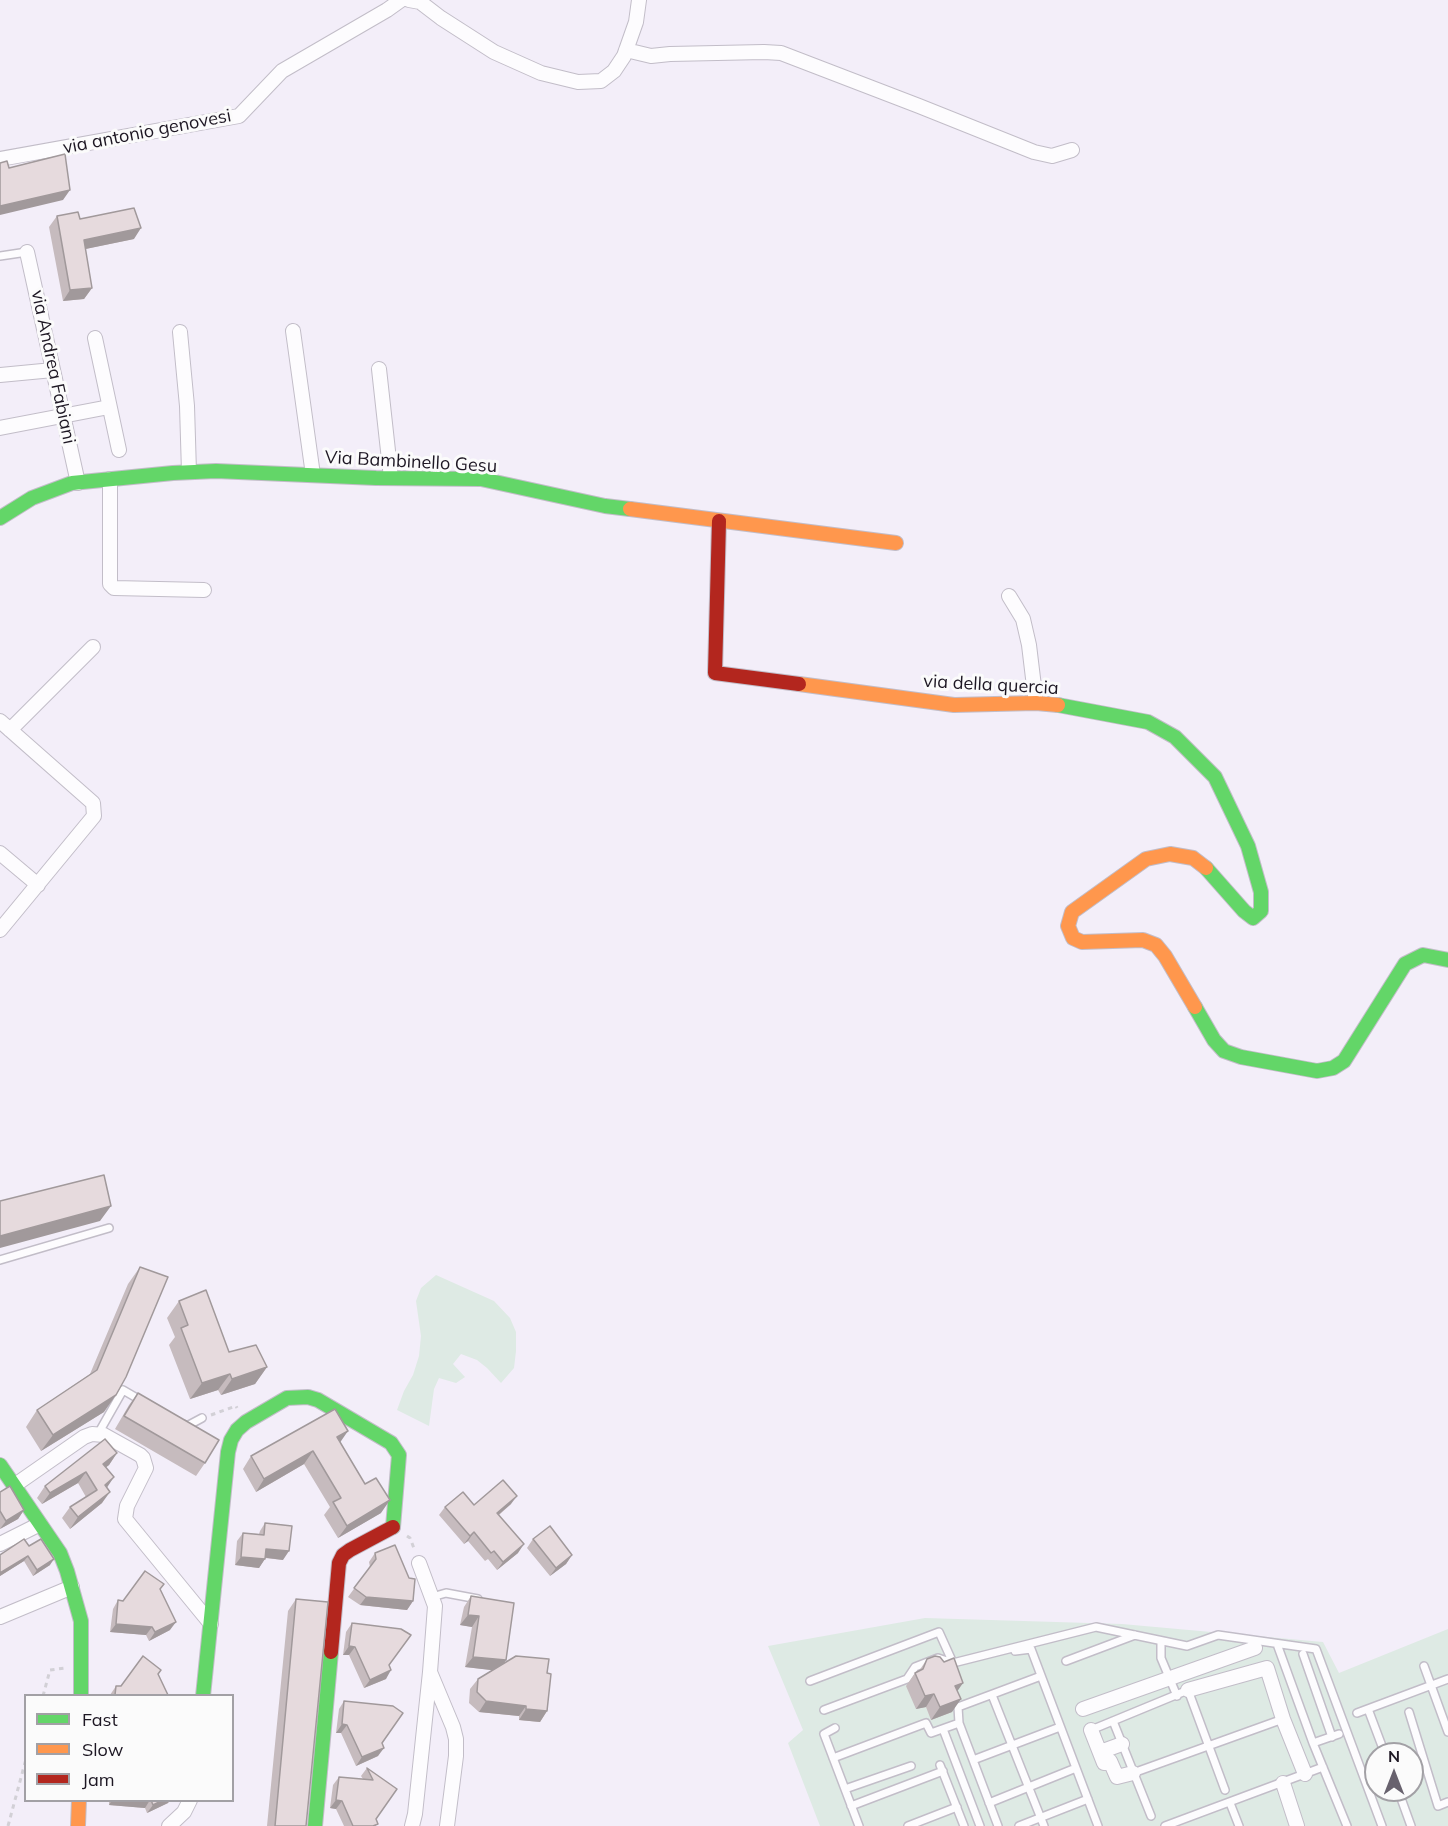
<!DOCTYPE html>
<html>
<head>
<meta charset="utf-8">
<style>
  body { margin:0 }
  #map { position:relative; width:1448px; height:1826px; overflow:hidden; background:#f3eef9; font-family:Mulish,sans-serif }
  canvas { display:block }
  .legend { position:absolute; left:24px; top:1694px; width:210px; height:108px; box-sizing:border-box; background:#fbfbfb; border:2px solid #a2a0a5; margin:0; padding:8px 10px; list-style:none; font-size:18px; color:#1d1723 }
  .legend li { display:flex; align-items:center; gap:12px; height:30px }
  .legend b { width:30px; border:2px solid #a2a0a5 }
  .north { position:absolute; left:1364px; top:1742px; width:60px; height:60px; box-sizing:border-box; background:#fbfbfb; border:2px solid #a2a0a5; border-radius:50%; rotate:0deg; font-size:16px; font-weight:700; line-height:24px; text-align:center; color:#1d1723 }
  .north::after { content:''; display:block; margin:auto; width:21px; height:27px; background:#68626e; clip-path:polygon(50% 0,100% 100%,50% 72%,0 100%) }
</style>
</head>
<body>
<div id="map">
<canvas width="1448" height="1826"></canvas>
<ul class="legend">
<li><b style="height:8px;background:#63d668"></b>Fast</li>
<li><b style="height:8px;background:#ff974d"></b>Slow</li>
<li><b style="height:8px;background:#b3261e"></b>Jam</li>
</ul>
<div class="north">N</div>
</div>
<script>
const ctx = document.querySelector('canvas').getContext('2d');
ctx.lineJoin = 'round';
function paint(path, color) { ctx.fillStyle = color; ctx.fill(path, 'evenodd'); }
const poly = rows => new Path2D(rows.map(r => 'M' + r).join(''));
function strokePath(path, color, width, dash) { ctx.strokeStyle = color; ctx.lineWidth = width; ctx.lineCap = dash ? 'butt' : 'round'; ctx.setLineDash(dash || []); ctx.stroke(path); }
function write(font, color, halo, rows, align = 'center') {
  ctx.font = font + ' Mulish,sans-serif'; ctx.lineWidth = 6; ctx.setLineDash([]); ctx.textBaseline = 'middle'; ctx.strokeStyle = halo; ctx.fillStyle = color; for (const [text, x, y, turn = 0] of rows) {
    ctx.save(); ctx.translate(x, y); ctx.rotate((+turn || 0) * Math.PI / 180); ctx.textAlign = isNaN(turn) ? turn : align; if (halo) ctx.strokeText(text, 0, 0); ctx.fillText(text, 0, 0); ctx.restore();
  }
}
const green = poly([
  [436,1275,494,1301,510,1318,516,1332,516,1351,514,1368,501,1383,487,1368,477,1360,461,1354,453,1364,465,1377,456,1383,439,1378,434,1389,429,1426,397,1410,404,1391,413,1375,419,1356,421,1336,416,1301,421,1288],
  [925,1618,1122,1624,1323,1642,1339,1673,1448,1629,1448,1826,820,1826,788,1743,803,1730,768,1646],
  [1376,1754,1412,1754,1412,1790,1376,1790]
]);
const path = poly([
  [211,1415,236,1406,237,1408],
  [407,1536,410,1538,415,1551],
  [43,1696,50,1670,65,1668],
  [8,1826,26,1759]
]);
const lane = poly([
  [0,256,27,252],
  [0,1260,109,1228],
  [183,1424,187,1426,202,1418],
  [98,1434,123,1390,142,1401],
  [432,1597,446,1593,478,1599],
  [1161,1641,1161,1658,1177,1696],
  [1277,1644,1313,1743],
  [1015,1651,1031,1649,1098,1826],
  [1303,1654,1332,1737],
  [1066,1661,1135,1635],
  [1424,1666,1448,1732],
  [810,1681,939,1632,953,1663],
  [992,1695,1044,1826],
  [1368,1709,1385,1754],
  [824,1710,907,1679,915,1667,938,1658,953,1663,1096,1627,1187,1646,1218,1635,1316,1649,1382,1826],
  [1409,1712,1438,1806,1448,1802],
  [1357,1713,1448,1679],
  [1113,1721,1151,1816],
  [959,1723,998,1826],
  [835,1728,824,1734,859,1826],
  [943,1729,980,1826],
  [1091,1730,1188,1690,1225,1790],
  [1339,1734,1313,1743,1347,1826],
  [833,1758,926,1723,931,1733,959,1723,958,1707,1041,1676],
  [973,1760,1060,1727],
  [940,1765,964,1826],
  [1133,1773,1283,1719],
  [845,1789,911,1766],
  [1398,1790,1411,1826],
  [989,1803,1076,1768],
  [1230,1803,1239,1826],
  [851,1806,943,1771],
  [908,1826,957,1807],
  [1019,1826,1088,1799],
  [1165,1826,1323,1767]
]);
const street = poly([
  [409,0,420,2,441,18,494,52,541,73,578,82,601,81,614,71,624,56,636,22,639,0],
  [626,50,651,56,670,54,764,52,781,53,919,106,1034,152,1052,156,1072,150],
  [0,159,239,116,282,71,387,10,401,0],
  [27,252,78,483],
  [293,331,313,475],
  [180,332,187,406,189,472],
  [95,338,119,450],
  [379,369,391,478],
  [0,375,53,370],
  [0,428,109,407],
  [110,479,110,584,114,588,204,590],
  [1009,596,1023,619,1029,645,1036,703],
  [0,721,93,803,94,816,0,930],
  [10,730,93,647],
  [0,853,38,885],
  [15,1485,84,1437,92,1434,104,1435,140,1455,143,1458,146,1468,127,1506,125,1519,211,1624],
  [0,1544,40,1524],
  [419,1563,435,1606,430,1672],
  [0,1617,72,1587],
  [1188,1690,1267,1668,1283,1719,1305,1774],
  [1083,1709,1255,1648],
  [1091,1730,1104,1763,1110,1761,1117,1777,1133,1773],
  [1100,1752,1122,1744],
  [1283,1783,1297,1826],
  [169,1826,184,1812,190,1800],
  [412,1826,415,1814,430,1672,453,1727,456,1739,456,1756,447,1826]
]);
const fast = poly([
  [0,518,32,498,72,483,173,473,216,471,376,478,481,479,605,506,630,509],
  [1058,705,1148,722,1175,737,1215,777,1248,846,1261,892,1261,911,1253,918,1244,911,1206,868],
  [1195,1007,1214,1040,1224,1051,1241,1057,1317,1071,1333,1068,1344,1061,1405,964,1423,955,1448,960],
  [0,1465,60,1553,67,1571,81,1621,81,1696],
  [203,1696,228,1452,231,1440,237,1430,246,1422,287,1398,308,1397,318,1400,391,1443,399,1455,393,1527],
  [315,1826,331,1652]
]);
const slow = poly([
  [630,509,896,543],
  [799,684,954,705,1036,703,1058,705],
  [1195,1007,1165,956,1156,945,1143,940,1082,942,1073,938,1068,926,1072,912,1146,859,1170,854,1193,858,1206,868],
  [78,1826,79,1800]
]);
const jam = poly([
  [719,521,715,673,799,684],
  [331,1652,339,1563,343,1555,350,1550,393,1527]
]);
const wall = poly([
  [57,216,80,219,134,239,85,249,92,288,84,299,63,301,49,227],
  [140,1267,104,1412,41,1451,26,1427,37,1410,90,1374,128,1284],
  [179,1301,229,1352,267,1367,255,1384,221,1395,218,1390,190,1399,169,1345,175,1337,167,1318],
  [138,1393,205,1463,196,1476,115,1429,129,1405],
  [340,1442,381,1513,338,1538,324,1515,330,1507,304,1464,256,1492,243,1469,251,1456],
  [117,1453,109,1465,106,1467,107,1488,102,1503,70,1529,62,1518,70,1507,86,1497,78,1483,42,1504,37,1498,45,1486],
  [0,1492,24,1510,18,1519,0,1529],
  [511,1504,499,1515,518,1553,497,1570,488,1559,485,1561,468,1541,464,1544,439,1515,445,1507],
  [265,1523,283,1560,265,1558,259,1568,235,1565,237,1541,243,1533,259,1534,260,1531],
  [533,1539,572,1555,566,1564,550,1576,527,1548],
  [29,1546,50,1565,33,1576,24,1561,0,1576,0,1555],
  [375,1553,413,1601,407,1610,360,1605,348,1597,370,1567,369,1562],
  [160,1589,170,1630,149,1641,146,1635,110,1632,113,1609,118,1600,123,1601],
  [471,1596,505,1662,547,1673,547,1711,540,1722,519,1720,519,1716,479,1712,469,1703,470,1689,478,1679,492,1670,465,1667,472,1627,460,1625,464,1607],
  [296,1599,306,1826,267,1826,288,1611],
  [352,1623,389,1665,386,1679,364,1688,349,1655,343,1655,346,1632],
  [927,1659,957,1692,952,1712,931,1720,926,1707,916,1709,906,1686,915,1673,919,1671],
  [158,1674,168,1695,110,1695,116,1686,121,1686],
  [344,1701,382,1743,378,1756,356,1766,341,1733,336,1733,339,1709],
  [367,1768,397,1789,376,1819,376,1826,344,1826,336,1809,330,1808,333,1785,339,1777,363,1779,361,1776],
  [109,1800,170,1800,168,1803,147,1813,145,1808,109,1805]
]);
const shadedWall = poly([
  [70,190,63,200,0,215,0,206],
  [141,228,134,239,76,251,84,240],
  [92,288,84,299,63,301,70,290],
  [111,1206,100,1221,0,1248,0,1236],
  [267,1367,255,1384,221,1395,232,1379],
  [230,1374,218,1390,190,1399,202,1383],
  [116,1395,104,1412,41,1451,53,1435],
  [348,1431,339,1444,337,1437],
  [313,1451,304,1464,256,1492,264,1479],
  [117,1453,109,1465,95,1476,103,1464],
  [86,1472,78,1483,42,1504,50,1493],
  [114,1477,106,1489,105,1485],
  [110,1492,102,1503,70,1529,78,1517],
  [517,1496,511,1504,491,1521,497,1513],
  [390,1500,381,1513,338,1538,347,1526],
  [24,1510,18,1519,0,1529,6,1521],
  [474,1532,468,1541,464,1544,470,1536],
  [524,1544,518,1553,497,1570,503,1562],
  [266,1549,289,1551,283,1560,260,1557],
  [572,1555,566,1564,550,1576,556,1568],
  [28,1556,24,1561,0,1576,0,1573],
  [241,1557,265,1559,259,1568,235,1565],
  [54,1559,50,1565,33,1576,37,1570],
  [366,1597,413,1601,407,1610,360,1605],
  [468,1615,479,1616,472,1627,460,1625],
  [176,1622,170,1630,149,1641,155,1632],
  [116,1624,152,1627,146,1635,110,1632],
  [349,1646,355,1647,349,1655,343,1655],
  [473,1657,506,1660,499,1671,465,1667],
  [391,1670,386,1679,364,1688,370,1680],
  [963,1683,954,1696,955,1686],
  [934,1694,926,1707,916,1709,925,1696],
  [961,1699,952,1712,931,1720,940,1707],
  [486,1701,526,1706,519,1716,479,1712],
  [526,1709,547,1711,540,1722,519,1720],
  [342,1724,347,1725,341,1733,336,1733],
  [384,1748,378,1756,356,1766,362,1757],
  [112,1800,150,1800,145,1808,109,1805],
  [163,1800,170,1800,168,1803,147,1813,153,1805],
  [336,1800,342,1801,336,1809,330,1808]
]);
const building = poly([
  [65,154,70,190,0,206,0,163,7,161,9,168,65,154],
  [134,208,141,228,84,240,92,288,70,290,57,216,78,212,80,219,134,208],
  [104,1175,111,1206,0,1236,0,1201,104,1175],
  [140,1267,168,1277,126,1377,116,1395,53,1435,37,1410,97,1370,140,1267],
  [206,1290,229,1352,256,1345,267,1367,232,1379,230,1374,202,1383,181,1328,188,1325,179,1301,206,1290],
  [138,1393,219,1440,205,1463,124,1416,138,1393],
  [335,1409,348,1431,337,1437,365,1484,376,1478,390,1500,347,1526,333,1502,341,1498,313,1451,264,1479,251,1456,335,1409],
  [105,1439,117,1453,103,1464,114,1477,105,1485,110,1492,78,1517,70,1507,97,1490,86,1472,50,1493,45,1486,105,1439],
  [503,1480,517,1496,497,1513,524,1544,503,1562,494,1551,491,1553,474,1532,470,1536,445,1507,463,1492,474,1505,503,1480],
  [10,1486,24,1510,6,1521,0,1511,0,1492,10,1486],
  [265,1523,292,1526,289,1551,266,1549,265,1559,241,1557,243,1533,264,1535,265,1523],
  [550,1526,572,1555,556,1568,533,1539,550,1526],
  [24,1539,29,1546,41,1539,54,1559,37,1570,28,1556,0,1573,0,1555,24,1539],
  [395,1545,409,1578,415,1579,413,1601,366,1597,354,1588,376,1559,375,1553,395,1545],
  [145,1571,164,1584,160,1589,176,1622,155,1632,152,1627,116,1624,118,1600,123,1601,145,1571],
  [471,1596,514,1603,506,1660,473,1657,479,1616,468,1615,471,1596],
  [296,1599,328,1602,306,1826,275,1826,296,1599],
  [352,1623,401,1629,411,1635,389,1665,391,1670,370,1680,355,1647,349,1646,352,1623],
  [143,1656,161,1670,158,1674,168,1695,115,1695,116,1686,121,1686,143,1656],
  [516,1656,549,1659,547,1673,551,1674,547,1711,526,1709,526,1706,486,1701,477,1692,478,1679,516,1656],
  [935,1656,940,1657,944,1662,954,1658,963,1683,955,1686,961,1699,940,1707,934,1694,925,1696,915,1673,923,1669,927,1659,935,1656],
  [344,1701,393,1706,403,1713,382,1743,384,1748,362,1757,347,1725,342,1724,344,1701],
  [367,1768,397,1789,376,1819,378,1824,373,1826,353,1826,342,1801,336,1800,339,1777,373,1780,367,1768],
  [151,1800,163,1800,153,1805,151,1800]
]);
const streetNames = [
  ["via antonio genovesi",147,132,-11],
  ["via Andrea Fabiani",53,367,78],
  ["Via Bambinello Gesu",411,462,3],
  ["via della quercia",991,685,3]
];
paint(green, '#deeae4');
strokePath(lane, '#c2bdc8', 10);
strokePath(street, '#c2bdc8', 16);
strokePath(fast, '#c2bdc8', 16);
strokePath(slow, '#c2bdc8', 16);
strokePath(jam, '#c2bdc8', 16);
strokePath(path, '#d2d0d6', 3, [4.5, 4.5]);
strokePath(lane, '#fdfcfe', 7);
strokePath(street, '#fdfcfe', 14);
strokePath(fast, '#63d668', 14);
strokePath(slow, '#ff974d', 14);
strokePath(jam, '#b3261e', 14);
paint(wall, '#c6bbbe');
paint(shadedWall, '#a1999b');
paint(building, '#e6dadd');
strokePath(building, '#a1999b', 1.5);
write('18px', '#1d1723', '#fbfbfb', streetNames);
</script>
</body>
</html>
